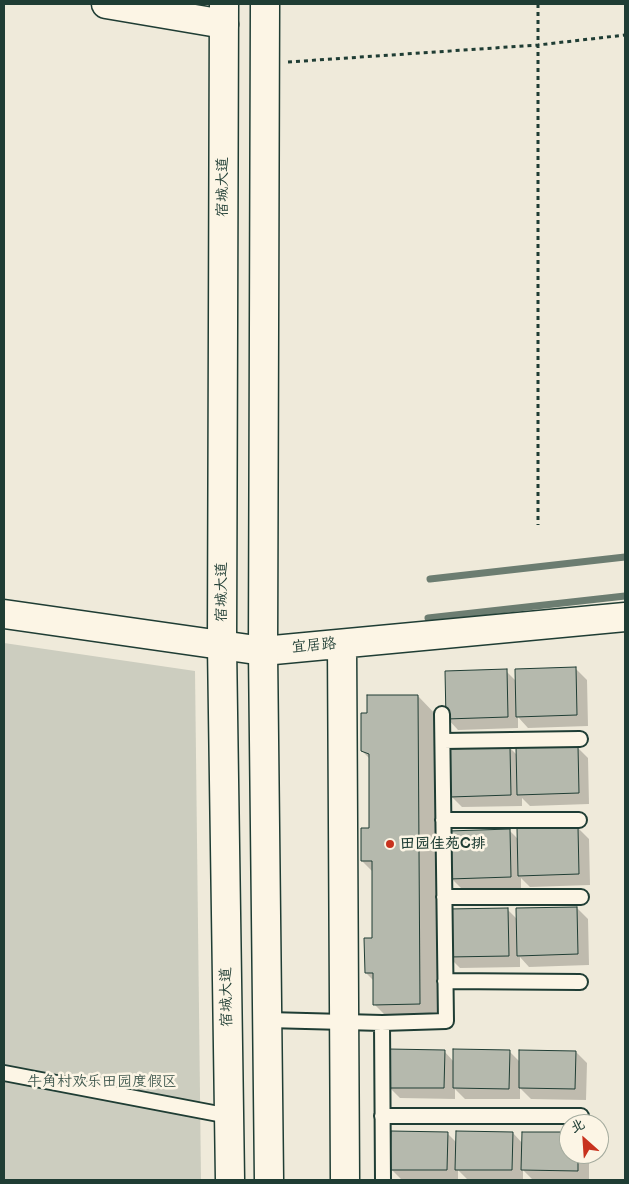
<!DOCTYPE html>
<html>
<head>
<meta charset="utf-8">
<style>
  body { margin:0 }
  #map { position:relative; width:629px; height:1184px; overflow:hidden; background:#efeada; font-family:"Balsamiq Sans","LXGW WenKai TC",sans-serif }
  canvas { display:block }
  .frame { position:absolute; inset:0; border:5px solid #1f3d34; pointer-events:none }
  .north { position:absolute; left:559px; top:1114px; width:50px; height:50px; box-sizing:border-box; background:#fcf5e5; border:1px solid #a4ab9e; border-radius:50%; rotate:334deg; font-size:14px; font-weight:700; line-height:20px; text-align:center; color:#1f3d34 }
  .north::after { content:''; display:block; margin:auto; width:18px; height:22px; background:#c8321e; clip-path:polygon(50% 0,100% 100%,50% 72%,0 100%) }
</style>
</head>
<body>
<div id="map">
<canvas width="629" height="1184"></canvas>
<div class="frame"></div>
<div class="north">北</div>
</div>
<script>
const ctx = document.querySelector('canvas').getContext('2d');
ctx.lineJoin = 'round';
function paint(path, color) { ctx.fillStyle = color; ctx.fill(path, 'evenodd'); }
const poly = rows => new Path2D(rows.map(r => 'M' + r).join(''));
function strokePath(path, color, width, dash) { ctx.strokeStyle = color; ctx.lineWidth = width; ctx.lineCap = dash ? 'butt' : 'round'; ctx.setLineDash(dash || []); ctx.stroke(path); }
function write(font, color, halo, rows, align = 'center') {
  ctx.font = font + ' "Balsamiq Sans","LXGW WenKai TC",sans-serif'; ctx.lineWidth = 5; ctx.setLineDash([]); ctx.textBaseline = 'middle'; ctx.strokeStyle = halo; ctx.fillStyle = color; for (const [text, x, y, turn = 0] of rows) {
    ctx.save(); ctx.translate(x, y); ctx.rotate((+turn || 0) * Math.PI / 180); ctx.textAlign = isNaN(turn) ? turn : align; if (halo) ctx.strokeText(text, 0, 0); ctx.fillText(text, 0, 0); ctx.restore();
  }
}
const green = poly([
  [4,643,195,671,201,1180,4,1180]
]);
const shadow = poly([
  [576,669,587,680,588,726,528,728,518,717,518,728,458,730,447,718,506,671,516,681],
  [418,696,438,717,441,1024,395,1025,374,1004,374,981,366,973,373,940,373,872,362,861,371,829,370,759,362,751,368,715],
  [577,747,588,758,589,804,530,806,522,798,522,806,462,807,451,796,510,748,518,756],
  [578,828,589,839,590,885,530,887,521,878,521,888,462,889,451,878,509,830,518,839],
  [577,908,588,919,589,965,529,967,520,957,520,967,460,968,449,957,508,910,517,919],
  [444,1051,454,1062,510,1052,520,1062,576,1052,587,1063,586,1100,531,1099,520,1088,520,1099,465,1099,455,1089,455,1099,400,1098,389,1087],
  [447,1133,457,1143,513,1133,523,1144,569,1133,569,1154,589,1154,589,1180,533,1180,523,1170,523,1180,468,1180,458,1170,458,1180,402,1180,391,1169]
]);
const stream = poly([
  [430,579,625,557],
  [428,618,625,596]
]);
const building = poly([
  [576,667,577,715,516,717,515,669,576,667],
  [507,669,508,717,446,719,445,671,507,669],
  [367,695,418,695,420,1004,373,1005,373,973,365,973,364,938,372,938,372,861,361,861,361,828,369,828,369,754,361,751,361,713,367,713,367,695],
  [578,746,579,793,517,795,516,747,578,746],
  [510,747,511,795,450,797,449,749,510,747],
  [578,827,579,874,518,876,517,828,578,827],
  [510,829,511,877,449,879,448,831,510,829],
  [577,907,578,954,517,956,516,908,577,907],
  [508,908,509,956,448,957,447,909,508,908],
  [388,1049,445,1050,444,1088,387,1088,388,1049],
  [453,1049,510,1050,509,1089,453,1088,453,1049],
  [519,1050,576,1051,575,1089,519,1088,519,1050],
  [391,1131,448,1132,447,1170,390,1170,391,1131],
  [456,1131,513,1132,512,1170,455,1170,456,1131],
  [522,1132,569,1132,569,1154,578,1154,578,1171,521,1170,522,1132]
]);
const path = poly([
  [538,4,538,525],
  [288,62,538,45,625,35]
]);
const service = poly([
  [443,741,580,739],
  [443,820,579,820],
  [444,897,581,897],
  [445,981,580,982],
  [268,1020,382,1023,383,1180],
  [382,1023,446,1021,442,714],
  [4,1073,229,1116],
  [382,1116,581,1116]
]);
const minor = poly([
  [106,4,224,24],
  [4,614,263,651,625,617],
  [342,644,345,1180]
]);
const primary = poly([
  [224,4,222,646,230,1180],
  [265,4,263,651,269,1180]
]);
const markers = [
  [390,844,5,"#c8321e"]
];
const streetNames = [
  ["宿城大道",223,187,-90],
  ["宿城大道",222,592,-90],
  ["宜居路",314,646,-5],
  ["宿城大道",227,997,-91]
];
const poiNames = [
  ["田园佳苑C排",400,844]
];
const parkNames = [
  ["牛角村欢乐田园度假区",102,1082]
];
paint(green, '#cccdbf');
paint(shadow, '#0003');
strokePath(stream, '#6c7d71', 7);
paint(building, '#b5b9ad');
strokePath(building, '#1f3d34', 1);
strokePath(service, '#1f3d34', 18);
strokePath(minor, '#1f3d34', 31);
strokePath(primary, '#1f3d34', 31);
strokePath(path, '#1f3d34', 3, [4, 4]);
strokePath(service, '#fcf5e5', 14);
strokePath(minor, '#fcf5e5', 28);
strokePath(primary, '#fcf5e5', 28);
for (const [x, y, r, color] of markers) { const dot = new Path2D(); dot.arc(x, y, r, 0, 2 * Math.PI); ctx.fillStyle = color; ctx.fill(dot); strokePath(dot, '#fcf5e5', 2); }
write('15px', '#1f3d34', '#fcf5e5', streetNames);
write('bold 15px', '#1f3d34', '#fcf5e5', poiNames, 'left');
write('15px', '#425a50', '#fcf5e5', parkNames);
</script>
</body>
</html>
